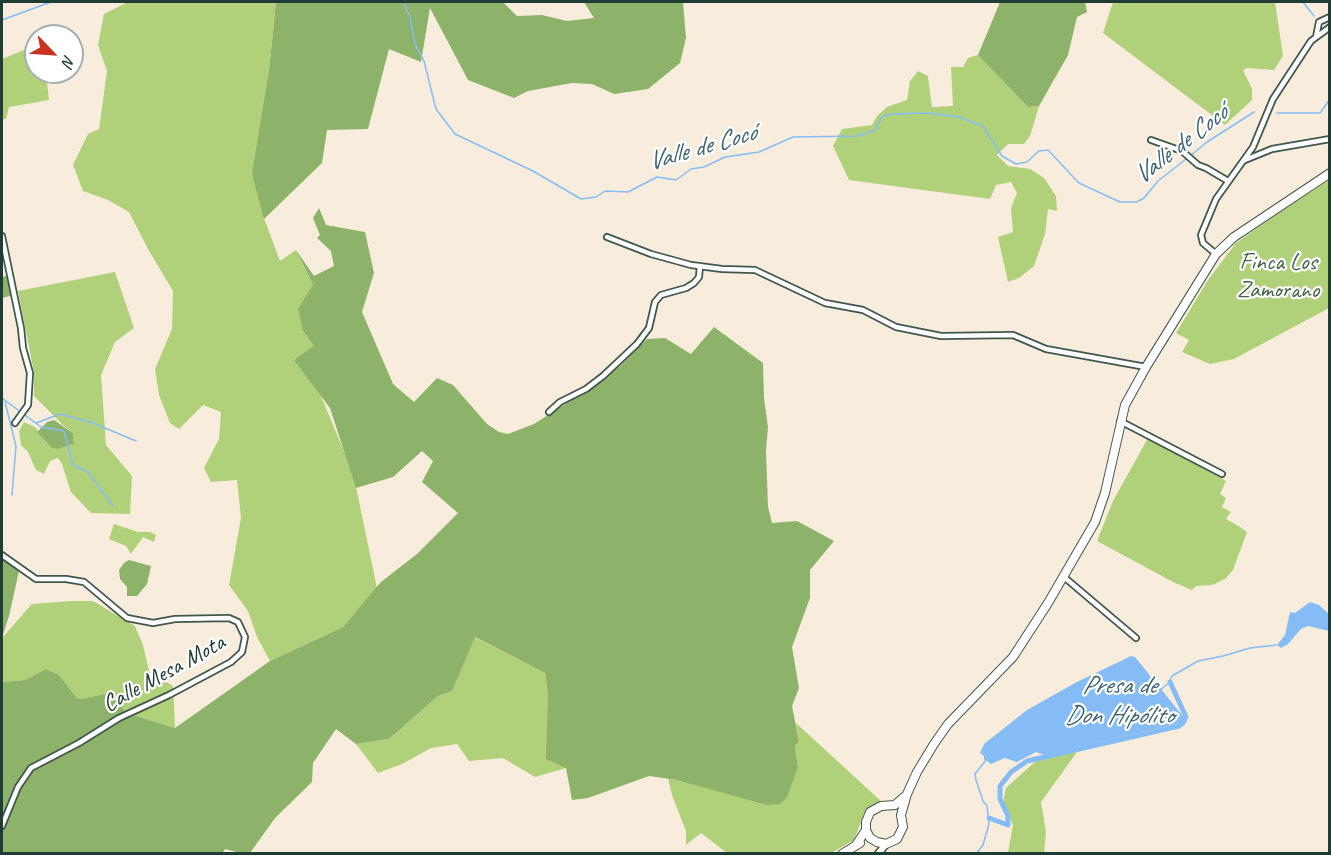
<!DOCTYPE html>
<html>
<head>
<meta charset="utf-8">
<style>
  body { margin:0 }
  #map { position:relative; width:1331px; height:855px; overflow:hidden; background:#f8eddc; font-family:Caveat,sans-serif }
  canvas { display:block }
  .frame { position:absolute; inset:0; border:3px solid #1f3d34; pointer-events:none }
  .north { position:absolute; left:24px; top:24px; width:60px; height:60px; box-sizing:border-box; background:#fff; border:2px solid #a5b1ae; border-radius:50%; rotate:115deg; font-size:16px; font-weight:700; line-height:24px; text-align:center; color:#1f3d34 }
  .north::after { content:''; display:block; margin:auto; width:21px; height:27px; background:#c8321e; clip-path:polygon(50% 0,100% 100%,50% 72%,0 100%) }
</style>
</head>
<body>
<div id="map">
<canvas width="1331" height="855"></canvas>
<div class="frame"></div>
<div class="north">N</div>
</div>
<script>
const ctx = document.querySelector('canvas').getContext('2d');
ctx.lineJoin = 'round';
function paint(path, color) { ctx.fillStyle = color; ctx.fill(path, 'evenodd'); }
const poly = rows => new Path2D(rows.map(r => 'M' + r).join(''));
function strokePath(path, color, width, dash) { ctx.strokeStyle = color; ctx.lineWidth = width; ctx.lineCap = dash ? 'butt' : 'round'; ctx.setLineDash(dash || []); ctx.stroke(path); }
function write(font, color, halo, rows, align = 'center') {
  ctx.font = font + ' Caveat,sans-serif'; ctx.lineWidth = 4.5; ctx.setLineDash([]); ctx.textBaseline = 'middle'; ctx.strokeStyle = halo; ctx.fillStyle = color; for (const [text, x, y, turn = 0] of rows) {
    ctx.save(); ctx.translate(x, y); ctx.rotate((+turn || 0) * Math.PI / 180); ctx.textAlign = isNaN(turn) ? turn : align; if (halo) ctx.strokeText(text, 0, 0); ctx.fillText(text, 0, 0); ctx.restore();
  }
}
const green = poly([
  [128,2,276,2,269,71,264,218,280,261,296,250,313,285,303,331,314,346,317,387,344,451,356,487,377,588,343,627,270,661,257,637,248,611,229,585,241,518,237,480,211,482,204,468,219,439,221,412,203,405,179,429,170,423,159,395,155,369,172,329,173,291,148,249,129,212,108,200,83,191,73,165,88,134,99,129,107,71,98,45,104,14],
  [1113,2,1275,2,1283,56,1274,70,1247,68,1243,70,1252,89,1252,100,1225,125,1103,33],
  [36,45,36,72,46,72,49,100,9,107,6,119,2,119,2,59],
  [978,55,1028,107,1039,106,1030,136,1024,144,1008,144,997,155,1008,166,1030,169,1044,178,1056,196,1057,211,1048,209,1045,234,1034,266,1019,278,1008,282,998,237,1013,232,1011,208,1017,193,1011,182,996,185,990,199,849,180,833,146,842,129,872,125,877,116,887,107,907,100,910,81,918,71,928,76,932,107,953,106,951,67,963,67,968,58],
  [1329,179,1329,308,1234,359,1210,364,1182,352,1189,340,1176,333,1208,280,1236,243,1318,185],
  [115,272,134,328,115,342,101,375,106,445,132,476,130,514,91,513,71,492,62,464,58,458,50,461,44,474,36,470,28,452,21,445,19,431,24,422,35,427,46,442,58,449,74,444,73,433,64,426,34,396,34,372,18,291],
  [1148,438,1226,481,1220,494,1226,498,1222,507,1231,512,1226,519,1240,527,1247,532,1233,570,1225,579,1212,585,1196,586,1192,590,1173,582,1097,541,1113,501],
  [114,524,138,532,150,532,156,535,154,542,143,537,131,554,126,546,109,539],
  [71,601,93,601,135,626,143,645,149,671,173,686,175,728,126,713,104,694,82,699,77,698,59,675,46,669,25,680,2,682,2,638,32,604],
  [474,637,545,673,548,696,566,768,535,777,503,758,469,761,457,744,431,748,402,764,378,773,356,744,389,739,438,696,452,691],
  [796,723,882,802,866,809,854,840,831,853,727,853,701,833,686,845,686,831,673,798,668,779,677,780,798,767,795,746,799,741],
  [1077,752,1041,802,1046,832,1044,853,1008,853,1013,825,1003,803,1006,788,1039,758]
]);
const forest = poly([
  [276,2,503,2,517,16,542,15,567,21,594,18,584,2,683,2,686,38,680,63,648,89,614,94,592,84,572,83,528,91,514,98,468,80,430,8,421,62,389,49,368,129,327,130,322,163,264,219,252,174,269,71],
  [1000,2,1085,2,1087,12,1077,17,1068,55,1039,106,1028,107,978,55],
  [319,208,326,225,365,232,374,273,362,312,393,384,414,402,437,378,453,385,487,424,499,432,508,434,534,424,593,386,613,366,619,367,647,339,665,338,691,354,714,327,763,363,764,398,768,427,766,450,768,507,772,523,797,521,834,541,810,570,810,598,792,647,799,688,792,706,799,741,795,746,798,767,787,797,780,804,767,805,677,780,649,776,588,798,572,800,566,768,546,759,548,696,545,673,475,637,452,691,438,696,389,739,356,744,336,729,313,763,312,782,275,818,250,853,241,853,225,849,222,854,2,853,2,682,25,680,46,669,59,675,77,698,82,699,104,694,118,702,126,713,175,728,270,661,343,627,381,582,417,554,458,513,422,482,433,461,422,451,393,477,356,488,330,408,294,360,314,346,303,331,298,309,313,285,296,250,314,276,334,266,331,251,317,238,320,235,313,218],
  [9,275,14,295,2,298,2,277],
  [54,420,73,433,74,444,58,449,52,448,37,432,47,422],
  [2,559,19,571,9,616,2,638],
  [129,560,151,566,147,584,137,596,127,596,127,587,120,579,119,570,124,563]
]);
const water = poly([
  [1310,602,1319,605,1329,614,1329,631,1308,626,1301,629,1288,644,1281,648,1277,645,1285,635,1290,612,1295,613],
  [1131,656,1135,657,1182,715,1184,718,1180,723,1045,755,1036,752,1017,762,1005,758,991,764,984,759,984,756,980,753,984,744,1027,710,1075,683]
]);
const stream = poly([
  [403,2,410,17,415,44,424,61,436,109,455,134,533,171,581,199,596,197,605,191,628,192,657,177,676,180,691,169,704,167,725,157,759,152,793,137,858,136,875,130,882,117,890,114,928,113,959,117,983,126,1002,156,1016,164,1027,162,1039,151,1048,150,1079,183,1120,202,1137,202,1144,198,1158,181,1186,159],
  [1303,2,1314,16],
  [2,20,51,2],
  [1277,113,1320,113,1330,99],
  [1190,156,1207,142,1254,112],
  [2,398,41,427,64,431,73,465,88,472,113,506],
  [5,402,16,446,12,495],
  [36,423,60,414,93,423,136,441],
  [1160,690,1169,683,1172,676,1198,661,1223,656,1250,648,1276,645],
  [976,854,983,845,989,824,987,806,983,801,976,780,975,774,986,760]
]);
const canal = poly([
  [989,818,1008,825,1008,816,1000,799,1000,786,1011,772,1027,761,1179,726,1183,723,1186,717,1170,682]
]);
const minor = poly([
  [1316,37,1319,22,1330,17],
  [1151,140,1182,151,1198,165,1206,168,1228,181],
  [1245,160,1272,149,1330,139],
  [2,236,21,328,23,348,30,373,28,405,15,423],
  [607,237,651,254,691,265,722,269,755,270,825,303,863,310,896,327,941,336,1013,335,1046,349,1146,367],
  [1216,254,1203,243,1201,235,1216,199,1253,147,1273,99,1311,41,1330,27],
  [549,412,560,402,586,389,603,376,637,344,649,328,655,302,661,295,686,288,694,283,699,277,700,266],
  [1120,421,1222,474],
  [2,555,36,579,66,579,84,582,127,618,153,623,175,619,229,618,238,622,245,637,242,652,231,662,169,695,119,718,79,743,31,768,18,787,2,826],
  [1064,577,1136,638]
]);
const tertiary = poly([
  [878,854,886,844]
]);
const primary = poly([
  [866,830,870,838,877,842,886,844,897,839,903,827,901,815,907,794,917,772,934,744,948,724,1013,657,1048,603,1095,522,1105,493,1125,405,1146,367,1216,254,1234,237,1330,173],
  [856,845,866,830,866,822,870,812,881,806,895,805,904,797],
  [842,854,860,843]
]);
const parkNames = [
  ["Finca Los",1278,263],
  ["Zamorano",1278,291]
];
const streetNames = [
  ["Calle Mesa Mota",164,674,-29]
];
const waterNames = [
  ["Valle de Cocó",1181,145,-38],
  ["Valle de Cocó",702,148,-16],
  ["Presa de",1119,686],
  ["Don Hipólito",1119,716]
];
paint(green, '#b0d179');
paint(forest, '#8cb369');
paint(water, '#86bcf5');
strokePath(stream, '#86bcf5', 1.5);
strokePath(canal, '#86bcf5', 5);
strokePath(minor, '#40574d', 8);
strokePath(tertiary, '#40574d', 9);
strokePath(primary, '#40574d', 10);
strokePath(minor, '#fff', 4.5);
strokePath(tertiary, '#fff', 6);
strokePath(primary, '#fff', 8);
write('24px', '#436245', '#fff', parkNames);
write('24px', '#1f3d34', '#fff', streetNames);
write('italic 26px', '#3e636e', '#fff', waterNames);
</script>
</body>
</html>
